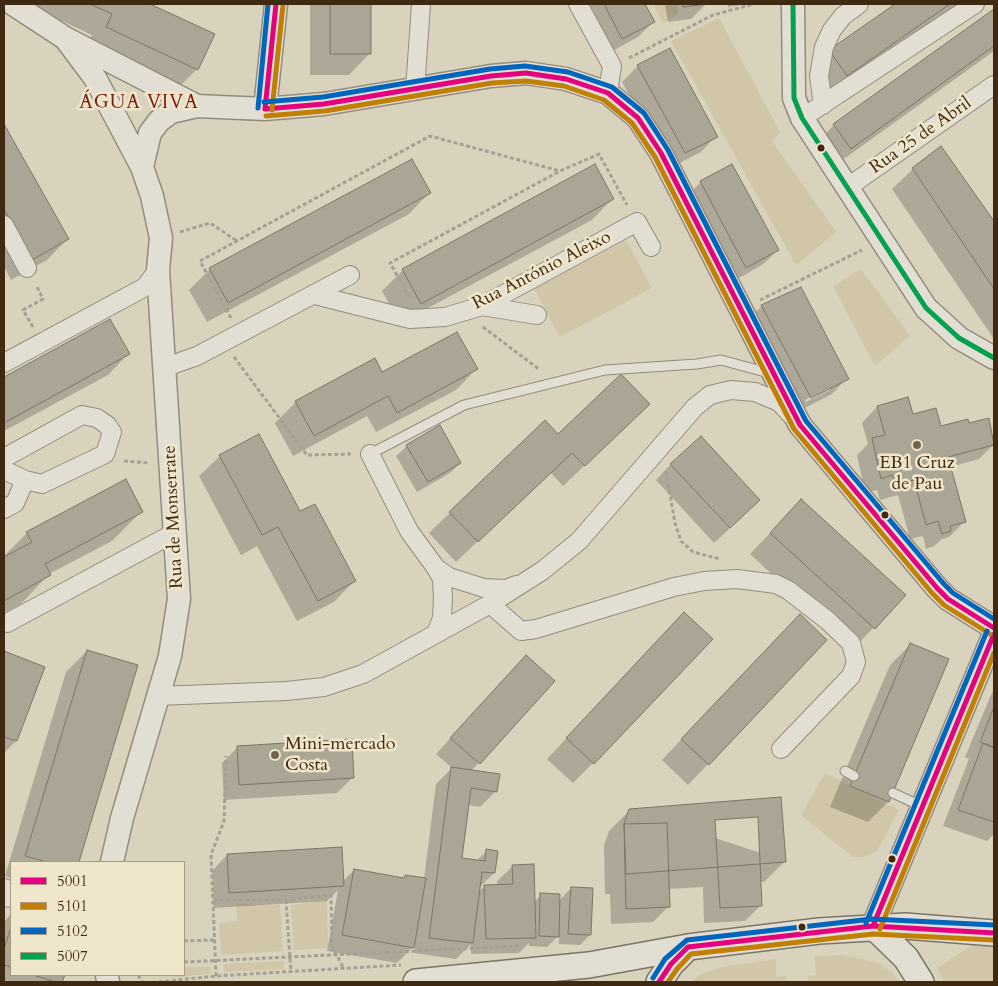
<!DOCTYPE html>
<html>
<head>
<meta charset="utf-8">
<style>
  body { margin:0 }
  #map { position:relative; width:998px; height:986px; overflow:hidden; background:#d9d3bd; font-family:Cardo,serif }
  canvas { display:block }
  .frame { position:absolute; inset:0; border:5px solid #3f2911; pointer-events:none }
  .legend { position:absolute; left:10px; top:861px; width:175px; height:115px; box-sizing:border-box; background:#efe6cc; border:1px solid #a99a81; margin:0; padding:6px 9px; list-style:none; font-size:15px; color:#3f2911 }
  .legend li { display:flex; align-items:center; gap:10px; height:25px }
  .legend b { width:25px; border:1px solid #a99a81 }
</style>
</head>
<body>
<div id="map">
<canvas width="998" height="986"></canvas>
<div class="frame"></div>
<ul class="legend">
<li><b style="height:6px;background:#e5007d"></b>5001</li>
<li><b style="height:6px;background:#c08005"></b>5101</li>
<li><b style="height:6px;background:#0065bd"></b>5102</li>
<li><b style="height:6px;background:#03a04e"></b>5007</li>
</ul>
</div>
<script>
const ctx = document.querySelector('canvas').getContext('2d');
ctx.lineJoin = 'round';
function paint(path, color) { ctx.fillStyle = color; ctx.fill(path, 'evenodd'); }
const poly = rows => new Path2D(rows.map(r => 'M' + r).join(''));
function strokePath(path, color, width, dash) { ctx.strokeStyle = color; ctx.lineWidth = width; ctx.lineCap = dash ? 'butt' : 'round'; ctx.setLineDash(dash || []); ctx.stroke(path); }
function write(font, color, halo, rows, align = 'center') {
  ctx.font = font + ' Cardo,serif'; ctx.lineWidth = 5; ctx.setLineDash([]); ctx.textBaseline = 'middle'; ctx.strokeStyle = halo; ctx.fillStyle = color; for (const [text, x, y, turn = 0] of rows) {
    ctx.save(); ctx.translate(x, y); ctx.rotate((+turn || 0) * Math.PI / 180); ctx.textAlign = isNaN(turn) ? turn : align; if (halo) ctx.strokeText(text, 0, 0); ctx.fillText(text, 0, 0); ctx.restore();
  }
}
const green = poly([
  [653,4,677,4,678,14,663,23],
  [719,18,780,132,772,141,836,232,796,265,671,41],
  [626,240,652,288,560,337,534,289],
  [861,269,910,336,875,366,833,286],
  [825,773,899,810,877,851,864,857,853,857,801,815],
  [327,900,328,948,294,950,291,905],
  [236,904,280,905,283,951,221,955,219,923,237,921],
  [972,945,994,947,994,982,944,982,937,968],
  [844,955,877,963,892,972,900,982,808,982,808,976,816,975,815,956],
  [776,959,776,977,786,976,787,982,691,982,701,974,722,967],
  [284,961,284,969,224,972,224,964],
  [184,967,211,967,211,973,181,977,153,976,184,975]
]);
const shadow = poly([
  [26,4,147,4,213,35,197,69,176,90,86,48,92,35],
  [310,4,369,4,369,54,349,75,310,75],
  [580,4,644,4,653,22,638,37,607,54],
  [665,4,706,4,691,19,668,22],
  [728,4,746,4,728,7],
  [897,4,957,4,826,96,809,72,829,51],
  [994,10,994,51,830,169,813,146,834,125],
  [638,66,716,136,701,152,670,168,622,82],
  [4,126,67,239,47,260,11,280,4,266],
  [941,148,994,223,994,339,892,189,913,169],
  [594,166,612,199,592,220,400,323,382,291,403,270],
  [732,166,778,250,762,265,730,283,685,198,701,182],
  [429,193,409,214,207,322,189,290,210,269],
  [800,289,847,378,832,394,795,413,746,322,762,306],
  [830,387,830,390,806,402,805,400],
  [110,321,128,354,108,375,4,431,4,379],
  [374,360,382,374,476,369,456,390,376,432,367,416,293,456,275,423,296,402],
  [877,407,912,416,940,427,968,424,988,419,994,444,979,459,950,467,965,521,949,537,942,539,934,546,926,549,923,536,910,539,898,495,880,500,877,490,865,493,857,455,868,444,862,423],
  [545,421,558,435,628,424,563,486,550,472,456,562,429,533],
  [407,446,460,463,450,473,417,492,396,456],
  [220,456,300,513,354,581,334,602,297,621,257,546,241,555,199,476],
  [671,464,743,516,714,543,656,480],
  [801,501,904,596,853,649,750,554],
  [141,512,112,541,49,574,21,604,4,613,4,556,27,533],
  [664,635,593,763,573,783,547,759],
  [779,636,826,640,688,785,662,760],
  [911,644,888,802,868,822,830,807,890,665],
  [87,651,136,666,78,862,11,862,11,878,5,876,66,672],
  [4,653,43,668,16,741,4,753],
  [526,656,553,681,471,771,496,791,480,807,468,805,461,859,476,861,487,851,494,873,479,888,478,892,485,886,497,885,497,881,513,866,534,902,541,895,559,901,571,888,590,935,580,945,559,944,559,935,547,947,529,946,529,943,519,953,471,954,471,944,456,959,414,953,415,945,397,963,327,951,338,890,327,901,214,908,212,871,227,855,342,882,354,870,403,879,405,876,424,879,436,784,452,768,436,754],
  [994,688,994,834,987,841,943,826,969,759,965,757],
  [238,747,353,777,337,793,224,800,222,763],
  [630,810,785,861,764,882,760,882,761,905,745,921,704,923,703,887,668,889,668,907,653,922,611,924,610,894,605,894,604,846,609,831],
  [11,914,11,975,64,975,61,982,4,982,4,922]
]);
const building = poly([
  [90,4,150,4,215,34,198,70,106,27,112,14,90,4],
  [330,4,371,4,371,54,330,54,330,4],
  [604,4,645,4,655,22,622,39,604,4],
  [683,4,707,4,683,7,683,4],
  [895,4,950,4,847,76,829,50,895,4],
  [994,9,994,46,851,149,833,124,994,9],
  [670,48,718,137,685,153,637,65,670,48],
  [4,124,69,239,32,260,4,209,4,124],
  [941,146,994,221,994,289,912,168,941,146],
  [412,159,431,193,228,303,209,268,412,159],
  [595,164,614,199,421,304,402,269,595,164],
  [732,164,779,250,746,268,700,181,732,164],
  [801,287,849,379,811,398,761,305,801,287],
  [110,319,130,354,4,423,4,377,110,319],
  [457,332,478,369,397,413,388,396,314,436,295,401,375,358,382,372,457,332],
  [621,374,650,404,585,466,572,453,478,542,449,512,545,420,558,434,621,374],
  [908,397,913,414,936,408,941,426,968,419,969,423,989,418,994,445,948,457,966,522,950,526,951,531,942,534,938,521,926,525,914,480,895,485,892,475,881,479,872,438,885,435,877,406,908,397],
  [440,425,461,463,428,482,406,445,440,425],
  [259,434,300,511,315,504,356,581,318,601,278,527,262,535,219,455,259,434],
  [701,436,760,500,730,528,670,464,701,436],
  [126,479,143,512,45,564,51,575,4,601,4,557,32,542,26,532,126,479],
  [801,499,906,595,875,629,770,533,801,499],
  [684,612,713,639,594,764,566,738,684,612],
  [800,614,827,640,709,765,681,739,800,614],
  [910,643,949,659,889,802,850,786,910,643],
  [87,650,138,665,79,862,47,862,25,856,87,650],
  [4,651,45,667,17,741,4,737,4,651],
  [526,655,555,681,480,764,450,738,526,655],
  [994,707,994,748,980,742,994,707],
  [352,739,354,778,239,785,237,746,352,739],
  [983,743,994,747,994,822,958,810,983,743],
  [451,767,500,774,497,792,471,788,462,858,485,861,486,849,498,851,495,873,482,872,473,943,429,938,451,767],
  [781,797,786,862,626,874,624,824,629,809,781,797],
  [758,817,762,906,720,908,715,820,758,817],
  [667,823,670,907,626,909,624,824,667,823],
  [342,847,344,886,229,893,227,854,342,847],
  [534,864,536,938,486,939,484,885,513,884,512,865,534,864],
  [354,869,404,878,405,875,426,878,414,948,342,935,354,869],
  [571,887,593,888,591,935,568,934,571,887],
  [540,893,560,894,559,937,539,936,540,893],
  [11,927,11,967,4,965,4,949,11,927],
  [33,975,65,975,62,982,55,982,33,975]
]);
const path = poly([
  [629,58,713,15,754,4],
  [180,232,210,223,237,241],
  [410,298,390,263,560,171,599,154,627,205],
  [760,300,862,250],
  [231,318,200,261,430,136,560,171],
  [33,327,23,310,43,299,36,285],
  [483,327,540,370],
  [234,357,307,455,351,454],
  [124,461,149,463],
  [666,471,675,523,681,541,693,552,720,559],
  [213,900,286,900,331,895,332,946,344,969],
  [286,900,291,973],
  [184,941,214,940],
  [184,962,519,946],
  [138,975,142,982],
  [216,976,211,855,224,821,226,756],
  [159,982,216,976,401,965]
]);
const service = poly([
  [370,454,464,405,605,370,697,364,721,360,769,373],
  [845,771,854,776],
  [893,793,923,807],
  [4,902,11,902]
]);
const minor = poly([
  [578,4,612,66,608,93],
  [415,90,421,4],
  [823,105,819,76,824,47,832,30,843,16,859,4],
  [802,118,975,4],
  [848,187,994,85],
  [4,225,27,268],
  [315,295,410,319,445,317,482,306,637,222,651,247],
  [482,306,537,315],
  [4,363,145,287,158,270],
  [166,367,197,356,350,275],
  [370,454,409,531,436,568],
  [4,458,82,415,97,418,107,425,112,432,105,454,42,484,25,480,4,470],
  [4,509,15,503,25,480],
  [490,604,521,631,536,629,674,587,704,581,737,579,776,584,788,590,827,620,851,643,856,662,851,676,781,749],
  [7,623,176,532],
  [436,634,442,618,443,598,442,579,436,568,449,577,484,588,506,589,516,585],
  [158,696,286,691,324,687,363,674,490,604,542,571,579,541,695,407,710,395,731,390,755,392,779,402,792,416],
  [4,888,11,891]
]);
const tertiary = poly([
  [13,4,65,38,197,106],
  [793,4,794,98,802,118,926,308,959,338,994,358],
  [65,38,95,78,142,167,152,196,161,238,158,270,179,599,170,656,122,818,112,862],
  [265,109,276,4],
  [142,167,150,133,159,121,171,112,197,106,265,109,324,104,491,76,526,73,566,79,608,93,638,118,661,153,800,425,937,588,948,599,994,628],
  [873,926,994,634],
  [107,975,108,982]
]);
const secondary = poly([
  [873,926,906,958,921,982],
  [416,982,589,965,688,947,819,931,905,926,994,933],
  [659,982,671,964,688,947]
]);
const bus1 = poly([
  [265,109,324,104,491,76,526,73,566,79,608,93,638,118,661,153,800,425,937,588,948,599,994,628],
  [265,109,276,4],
  [873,926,994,634],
  [659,982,671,964,688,947,873,926,994,933]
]);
const bus2 = poly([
  [272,110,283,5],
  [266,116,325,111,492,83,526,81,564,86,604,100,632,123,655,157,794,429,932,593,944,605,990,634],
  [880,929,994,653],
  [668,982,677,969,691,954,873,934,993,940]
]);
const bus3 = poly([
  [264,102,323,97,490,69,525,66,568,72,612,87,644,113,668,150,806,421,943,583,953,593,994,619],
  [258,108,268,4],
  [866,923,987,631],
  [653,978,665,959,687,940,872,919,994,925]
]);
const bus4 = poly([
  [793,4,794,98,802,118,926,308,959,338,994,358]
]);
const markers = [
  [821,148,4.5,"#3f2911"],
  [917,445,5,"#75644d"],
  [885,515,4.5,"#3f2911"],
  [275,755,5,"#75644d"],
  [892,859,4.5,"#3f2911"],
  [802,927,4.5,"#3f2911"]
];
const streetNames = [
  ["Rua 25 de Abril",921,136,-35],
  ["Rua António Aleixo",542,271,-27],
  ["Rua de Monserrate",174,517,-93]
];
const poiNames = [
  ["EB1 Cruz",917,464],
  ["de Pau",917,485],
  ["Mini-mercado",285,745,"left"],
  ["Costa",285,766,"left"]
];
const neighbourhoodNames = [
  ["ÁGUA VIVA",139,104]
];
paint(green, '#d1c6a7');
paint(shadow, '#0003');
paint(building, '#aba595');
strokePath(building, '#7c7567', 1);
strokePath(service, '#938c7d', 11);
strokePath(minor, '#938c7d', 20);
strokePath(tertiary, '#938c7d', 25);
strokePath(secondary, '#7c7567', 28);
strokePath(path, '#a5a095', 3, [4, 2.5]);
strokePath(service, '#e2ded3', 9);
strokePath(minor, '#e2ded3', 18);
strokePath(tertiary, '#e2ded3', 22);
strokePath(secondary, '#e2ded3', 25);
strokePath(bus1, '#e5007d', 5);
strokePath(bus2, '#c08005', 5);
strokePath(bus3, '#0065bd', 5);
strokePath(bus4, '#03a04e', 5);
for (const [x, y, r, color] of markers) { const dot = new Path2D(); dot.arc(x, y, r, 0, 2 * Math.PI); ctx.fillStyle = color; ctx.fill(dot); strokePath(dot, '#efe6cc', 2); }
write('18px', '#3f2911', '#efe6cc', streetNames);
write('18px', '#3f2911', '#efe6cc', poiNames);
ctx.letterSpacing = '1px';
write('19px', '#7a1f14', '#efe6cc', neighbourhoodNames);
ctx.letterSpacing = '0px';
</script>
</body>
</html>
